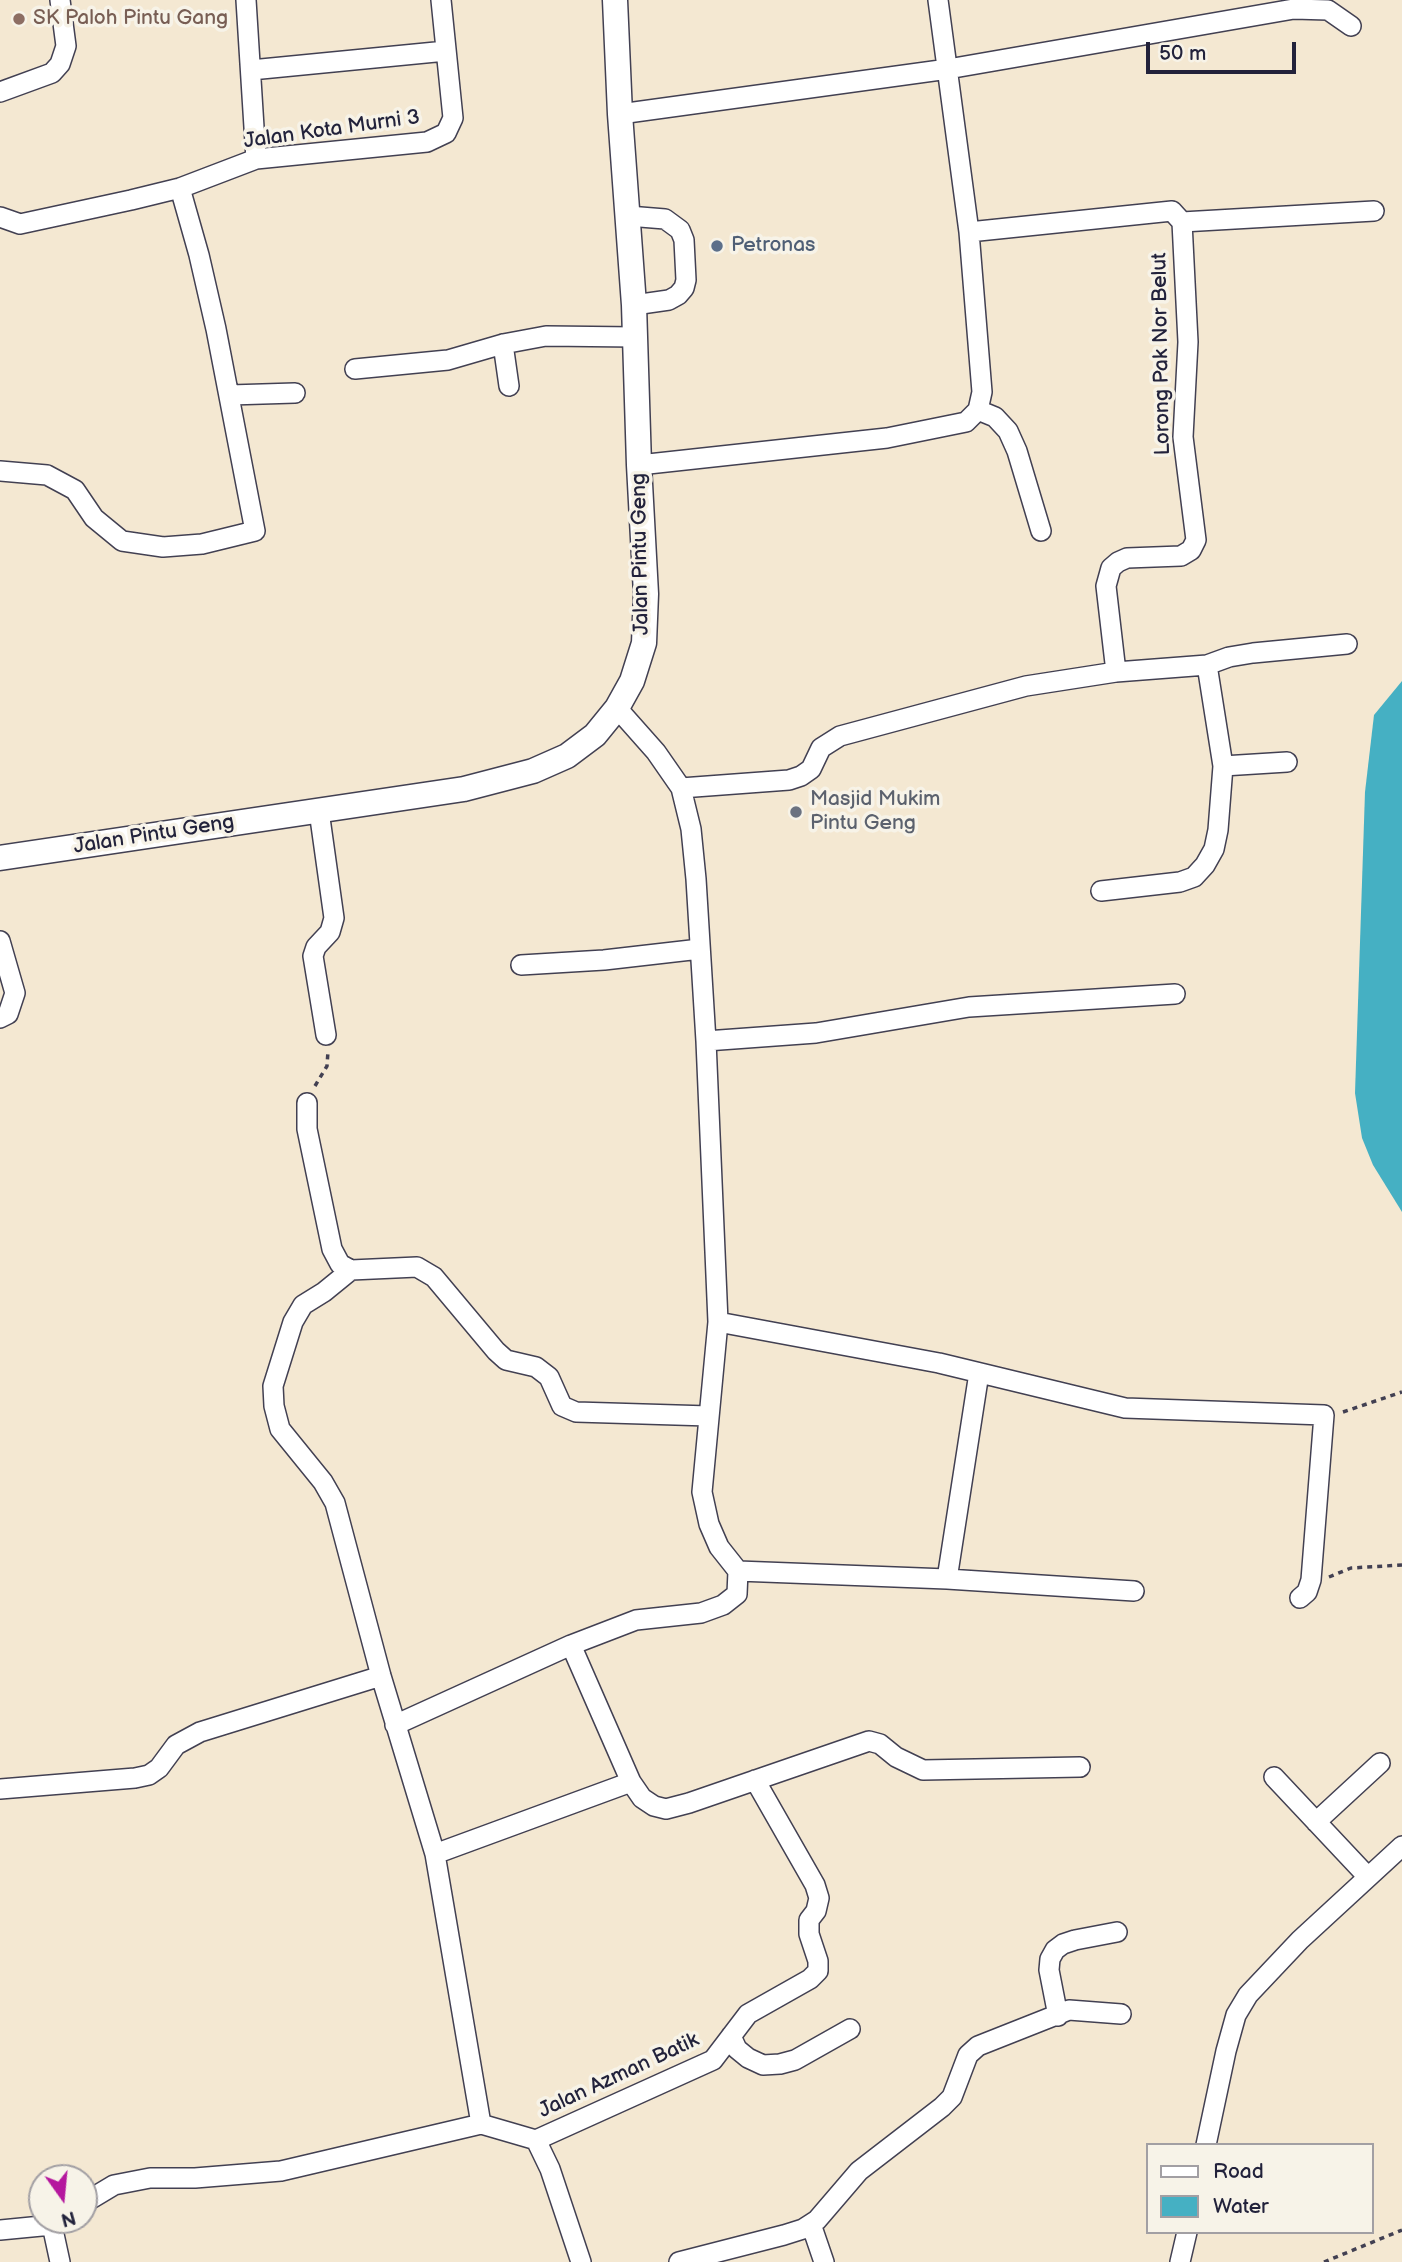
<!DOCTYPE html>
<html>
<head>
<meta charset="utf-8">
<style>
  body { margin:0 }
  #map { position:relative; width:1402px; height:2262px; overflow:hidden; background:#f4e8d2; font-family:"Balsamiq Sans",sans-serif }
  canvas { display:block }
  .legend { position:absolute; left:1146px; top:2143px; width:228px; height:91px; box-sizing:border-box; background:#f7f3e8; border:2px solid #a29fa3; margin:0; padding:9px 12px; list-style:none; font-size:21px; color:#22223b }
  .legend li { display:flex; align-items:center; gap:14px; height:35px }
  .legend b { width:35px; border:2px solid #a29fa3 }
  .north { position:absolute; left:28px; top:2164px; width:70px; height:70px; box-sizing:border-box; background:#f7f3e8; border:2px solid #a29fa3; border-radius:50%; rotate:165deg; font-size:19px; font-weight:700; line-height:28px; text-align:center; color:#22223b }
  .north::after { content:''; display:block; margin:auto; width:24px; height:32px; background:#b5179e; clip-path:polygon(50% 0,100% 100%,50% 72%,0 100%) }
  .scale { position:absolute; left:1146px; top:42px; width:150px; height:32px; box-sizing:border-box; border:4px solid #22223b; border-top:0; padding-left:9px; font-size:21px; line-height:24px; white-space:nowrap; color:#22223b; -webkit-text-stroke:5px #f7f3e8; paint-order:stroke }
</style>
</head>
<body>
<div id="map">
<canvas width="1402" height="2262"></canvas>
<ul class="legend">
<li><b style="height:9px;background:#fff"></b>Road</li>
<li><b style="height:19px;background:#45b0c3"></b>Water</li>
</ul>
<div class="north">N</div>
<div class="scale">50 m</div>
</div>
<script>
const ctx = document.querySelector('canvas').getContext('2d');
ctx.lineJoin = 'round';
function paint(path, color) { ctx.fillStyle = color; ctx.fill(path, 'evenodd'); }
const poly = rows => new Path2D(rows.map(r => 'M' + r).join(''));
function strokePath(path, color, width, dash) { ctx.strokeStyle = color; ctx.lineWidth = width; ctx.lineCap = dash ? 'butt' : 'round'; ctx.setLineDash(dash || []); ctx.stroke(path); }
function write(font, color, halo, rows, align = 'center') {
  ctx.font = font + ' "Balsamiq Sans",sans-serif'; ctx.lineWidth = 7; ctx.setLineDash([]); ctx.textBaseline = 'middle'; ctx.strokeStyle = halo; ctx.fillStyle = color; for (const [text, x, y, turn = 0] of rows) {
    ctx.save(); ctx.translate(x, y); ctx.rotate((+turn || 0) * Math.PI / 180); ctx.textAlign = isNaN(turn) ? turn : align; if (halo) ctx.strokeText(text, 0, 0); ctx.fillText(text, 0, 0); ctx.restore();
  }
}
const water = poly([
  [1402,681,1402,1212,1373,1165,1362,1138,1355,1093,1365,792,1374,715]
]);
const path = poly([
  [315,1086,327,1066,328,1051],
  [1343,1412,1402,1392],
  [1329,1577,1351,1568,1402,1565],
  [1324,2262,1402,2230]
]);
const minor = poly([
  [246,0,256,159],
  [251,70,446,51],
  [0,92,52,73,60,64,66,46,60,0],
  [620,114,948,69,1294,9,1328,10,1351,26],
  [628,216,665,219,680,230,684,240,686,280,684,288,678,295,669,300,634,305],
  [0,217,20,224,131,200,180,188,256,159,427,142,446,133,453,118,441,0],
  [1182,222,1374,211],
  [969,232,1172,211,1182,222,1188,342,1183,437,1196,540,1191,550,1181,556,1127,558,1118,562,1111,568,1106,586,1116,672],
  [503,344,509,386],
  [355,369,448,360,503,344,546,336,636,337],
  [230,395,295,393],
  [978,410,995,417,1008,431,1017,451,1041,531],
  [639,465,887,438,966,422,978,410,982,392,969,232,938,0],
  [0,471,47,475,75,490,94,518,122,541,163,547,202,544,255,531,216,329,199,255,180,188],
  [1223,766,1287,762],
  [681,788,789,780,801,776,811,769,821,748,840,736,1026,686,1116,672,1207,665,1229,657,1253,653,1347,644],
  [319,811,334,918,330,932,316,947,313,956,326,1035],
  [1101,891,1180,882,1194,877,1205,865,1214,849,1218,830,1223,766,1207,665],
  [0,941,15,993,8,1014,0,1018],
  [521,965,604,960,700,949],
  [706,1041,816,1033,969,1007,1175,994],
  [307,1103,307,1129,332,1249,340,1264,351,1270,417,1267,434,1277,496,1351,506,1360,536,1367,549,1377,562,1406,576,1412,709,1416],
  [351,1270,324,1292,303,1305,293,1322,273,1386,274,1406,280,1429,323,1482,335,1503,381,1676,435,1854,481,2124],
  [718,1322,939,1363,1125,1408,1324,1415,1311,1580,1307,1592,1300,1598],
  [738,1571,947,1579,1134,1591],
  [947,1579,979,1373],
  [571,1645,631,1782,642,1798,654,1806,666,1809,689,1803,869,1741,880,1744,896,1757,923,1770,1080,1767],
  [395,1725,571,1645,636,1620,701,1613,723,1605,737,1594,738,1571,719,1547,709,1524,702,1492,718,1322,706,1041,696,879,691,829,681,788,656,752,617,708],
  [1274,1777,1368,1877],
  [0,1789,135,1778,149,1775,159,1768,176,1745,200,1732,381,1676],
  [1316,1822,1380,1763],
  [435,1854,631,1782],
  [1058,2016,1049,1970,1050,1959,1055,1950,1063,1944,1075,1940,1117,1932],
  [731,2036,737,2049,748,2058,763,2065,780,2064,795,2060,850,2029],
  [536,2140,550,2169,581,2262],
  [1206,2145,1226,2051,1236,2015,1248,1995,1300,1940,1402,1846],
  [84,2203,114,2185,150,2178,195,2178,281,2171,481,2124,536,2140,713,2060,748,2014,810,1979,818,1971,818,1961,809,1934,809,1920,816,1911,819,1898,815,1885,755,1780],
  [58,2220,52,2225,60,2262],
  [811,2224,824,2262],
  [0,2230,52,2225],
  [679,2262,784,2235,803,2229,817,2220,859,2171,942,2107,952,2097,968,2055,978,2046,1069,2010,1121,2014],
  [1180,2262,1187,2232]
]);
const major = poly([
  [0,858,464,789,533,771,567,756,595,735,617,708,632,681,644,643,646,594,639,465,634,305,620,114,615,0]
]);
const markers = [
  [19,19,7,"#8d6e63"],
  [717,246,7,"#5c6f8a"],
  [796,812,7,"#6b7280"]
];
const educationNames = [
  ["SK Paloh Pintu Gang",33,19]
];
const streetNames = [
  ["Jalan Kota Murni 3",332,130,-8],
  ["Lorong Pak Nor Belut",1162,354,-91],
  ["Jalan Pintu Geng",641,554,-91],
  ["Jalan Pintu Geng",154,835,-9],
  ["Jalan Azman Batik",619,2076,-25]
];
const serviceNames = [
  ["Petronas",731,246]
];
const worshipNames = [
  ["Masjid Mukim",810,800],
  ["Pintu Geng",810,824]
];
paint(water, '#45b0c3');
strokePath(minor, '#424052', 22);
strokePath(major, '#424052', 27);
strokePath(path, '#424052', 3.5, [5, 5]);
strokePath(minor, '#fff', 19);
strokePath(major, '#fff', 24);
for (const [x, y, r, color] of markers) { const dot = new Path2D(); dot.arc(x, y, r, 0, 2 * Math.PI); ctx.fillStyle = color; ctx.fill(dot); strokePath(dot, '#f7f3e8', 2.5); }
write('21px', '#785e54', '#f7f3e8', educationNames, 'left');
write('21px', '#22223b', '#f7f3e8', streetNames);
write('21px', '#4e5e75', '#f7f3e8', serviceNames, 'left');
write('21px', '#5b616d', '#f7f3e8', worshipNames, 'left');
</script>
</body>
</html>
